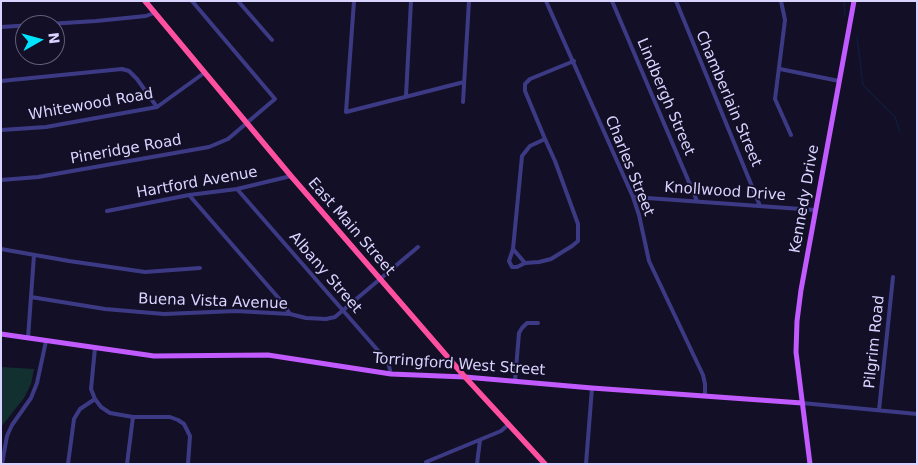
<!DOCTYPE html>
<html>
<head>
<meta charset="utf-8">
<style>
  body { margin:0 }
  #map { position:relative; width:918px; height:465px; overflow:hidden; background:#130f26; font-family:"DejaVu Sans",sans-serif }
  canvas { display:block }
  .frame { position:absolute; inset:0; border:2px solid #d9d4ff; pointer-events:none }
  .north { position:absolute; left:15px; top:15px; width:50px; height:50px; box-sizing:border-box; background:#130f26; border:1px solid #625e7d; border-radius:50%; rotate:83deg; font-size:14px; font-weight:700; line-height:20px; text-align:center; color:#d9d4ff }
  .north::after { content:''; display:block; margin:auto; width:18px; height:22px; background:#00e5ff; clip-path:polygon(50% 0,100% 100%,50% 72%,0 100%) }
</style>
</head>
<body>
<div id="map">
<canvas width="918" height="465"></canvas>
<div class="frame"></div>
<div class="north">N</div>
</div>
<script>
const ctx = document.querySelector('canvas').getContext('2d');
ctx.lineJoin = 'round';
function paint(path, color) { ctx.fillStyle = color; ctx.fill(path, 'evenodd'); }
const poly = rows => new Path2D(rows.map(r => 'M' + r).join(''));
function strokePath(path, color, width, dash) { ctx.strokeStyle = color; ctx.lineWidth = width; ctx.lineCap = dash ? 'butt' : 'round'; ctx.setLineDash(dash || []); ctx.stroke(path); }
function write(font, color, halo, rows, align = 'center') {
  ctx.font = font + ' "DejaVu Sans",sans-serif'; ctx.lineWidth = 4; ctx.setLineDash([]); ctx.textBaseline = 'middle'; ctx.strokeStyle = halo; ctx.fillStyle = color; for (const [text, x, y, turn = 0] of rows) {
    ctx.save(); ctx.translate(x, y); ctx.rotate((+turn || 0) * Math.PI / 180); ctx.textAlign = isNaN(turn) ? turn : align; if (halo) ctx.strokeText(text, 0, 0); ctx.fillText(text, 0, 0); ctx.restore();
  }
}
const green = poly([
  [1,367,34,369,31,384,24,398,1,427]
]);
const stream = poly([
  [844,1,845,16],
  [857,37,863,85,895,117,900,132]
]);
const minor = poly([
  [238,1,272,40],
  [354,1,346,112,464,82],
  [546,1,633,197,639,215,649,261,703,375,705,384,705,396],
  [612,1,697,201],
  [676,1,760,206],
  [781,1,785,20,775,99,791,135],
  [1,27,96,21,146,16,154,13],
  [780,69,839,81],
  [1,81,122,69,129,71,137,79,157,107],
  [406,96,411,1],
  [463,102,469,1],
  [1,130,46,127,157,107,204,73],
  [545,139,555,161,578,224,578,241,572,246,551,259,539,262,525,263,513,249,522,156,530,146,545,139],
  [545,139,525,91,525,84,530,79,574,61],
  [1,180,38,177,209,147,228,139,269,104,275,99,192,1],
  [237,189,388,362,391,374],
  [189,195,282,302,290,314],
  [633,197,815,210],
  [107,211,189,195,237,189,291,176],
  [1,249,69,261,145,272,200,268],
  [513,249,509,261,512,267,517,267,525,263],
  [31,297,105,309,164,314,236,311,290,314,306,318,326,319,335,317,418,247],
  [28,338,34,255],
  [95,348,91,389,95,399,101,407,110,413,133,417,170,417,178,420,184,424,190,436,188,464],
  [515,381,519,333,522,328,527,323,538,323],
  [802,403,917,414],
  [879,410,893,277],
  [426,462,501,431,509,424],
  [2,464,7,436,12,425,31,398,37,383,46,341],
  [68,464,74,419,80,409,95,399],
  [127,464,133,417],
  [477,464,480,440],
  [586,464,592,388]
]);
const major = poly([
  [1,334,154,356,268,355,391,374,465,377,592,388,802,403],
  [810,464,796,352,797,321,801,290,854,1]
]);
const highway = poly([
  [145,1,291,176,465,377,545,464]
]);
const streetNames = [
  ["Lindbergh Street",665,97,67],
  ["Chamberlain Street",728,99,67],
  ["Whitewood Road",91,105,-10],
  ["Pineridge Road",126,150,-10],
  ["Charles Street",629,166,68],
  ["Hartford Avenue",197,183,-10],
  ["Knollwood Drive",725,192,4],
  ["Kennedy Drive",805,199,-80],
  ["East Main Street",351,227,49],
  ["Albany Street",325,273,49],
  ["Buena Vista Avenue",213,302,2],
  ["Pilgrim Road",875,342,-84],
  ["Torringford West Street",459,365,4]
];
paint(green, '#12302f');
strokePath(stream, '#0c2248', 1);
strokePath(minor, '#3d3a85', 4);
strokePath(major, '#c25bff', 5);
strokePath(highway, '#ff4fa3', 5.5);
write('15px', '#d9d4ff', '#130f26', streetNames);
</script>
</body>
</html>
